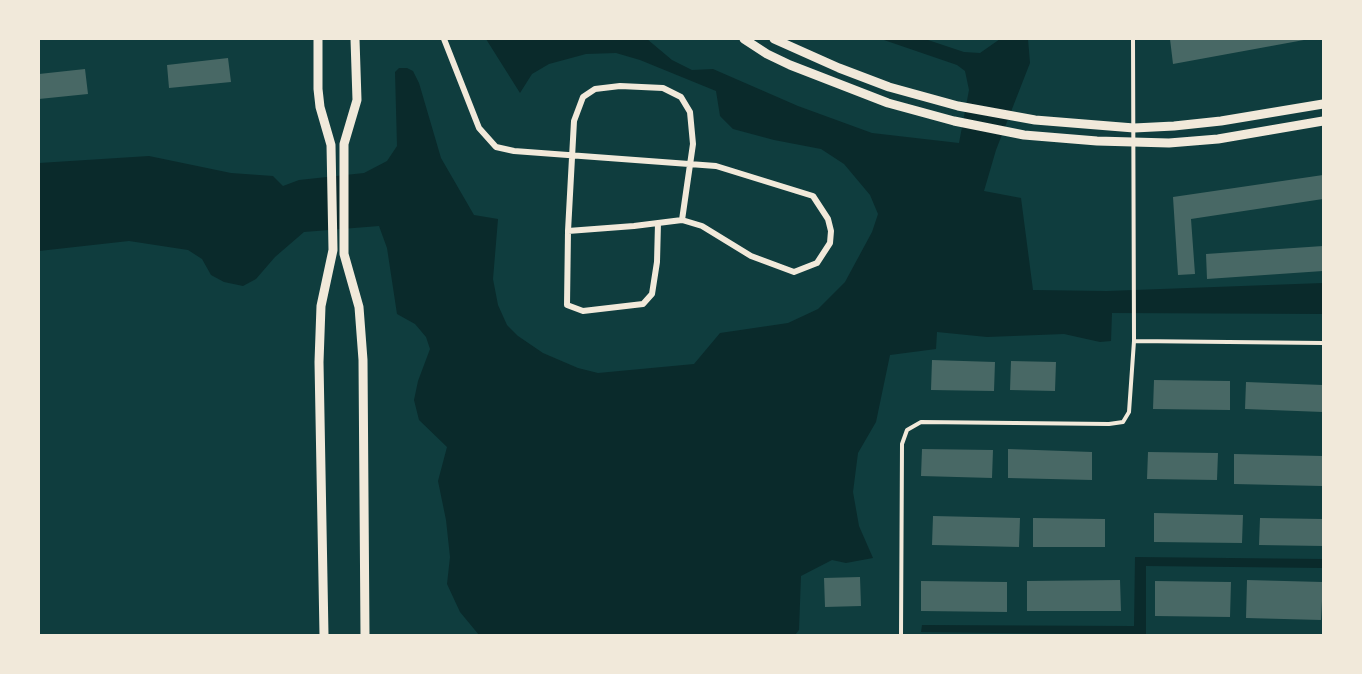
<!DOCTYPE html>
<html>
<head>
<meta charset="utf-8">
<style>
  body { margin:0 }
  #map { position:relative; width:1362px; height:674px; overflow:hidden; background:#0f3d3e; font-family:Montserrat,sans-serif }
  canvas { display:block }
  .frame { position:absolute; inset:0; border:40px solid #f1e9da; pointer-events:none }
</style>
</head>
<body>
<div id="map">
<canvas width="1362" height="674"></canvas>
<div class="frame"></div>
</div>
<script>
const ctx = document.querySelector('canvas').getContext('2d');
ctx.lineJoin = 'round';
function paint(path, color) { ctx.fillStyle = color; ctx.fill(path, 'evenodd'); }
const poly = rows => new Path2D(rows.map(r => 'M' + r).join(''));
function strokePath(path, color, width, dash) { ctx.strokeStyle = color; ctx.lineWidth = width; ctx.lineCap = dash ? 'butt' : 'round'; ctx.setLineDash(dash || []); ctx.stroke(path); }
const water = poly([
  [486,39,647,39,672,60,692,70,713,69,798,106,872,133,959,143,969,90,965,71,957,65,881,39,925,39,964,52,980,53,1000,39,1028,39,1030,63,996,150,984,191,1021,198,1033,290,1107,291,1323,283,1323,314,1112,313,1111,341,1100,342,1064,334,987,337,937,332,936,349,890,355,876,422,858,453,853,492,859,526,873,558,846,563,832,560,801,576,799,630,795,635,479,635,460,612,447,584,450,557,446,520,438,481,447,447,419,420,414,400,418,381,430,349,426,337,415,324,397,314,387,248,379,226,304,232,275,257,256,279,243,286,224,282,211,275,202,259,188,250,129,241,39,251,39,163,149,156,231,173,273,176,283,186,299,180,364,173,387,161,397,146,395,72,399,68,407,68,413,71,419,83,441,158,474,215,498,219,493,279,498,305,507,325,518,336,543,353,578,368,598,373,694,364,720,333,788,323,818,309,845,282,872,232,878,214,870,195,844,164,821,149,774,140,733,129,720,116,716,91,640,60,616,53,586,54,549,64,532,74,520,93],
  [1135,557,1323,559,1323,568,1146,566,1146,635,921,632,922,625,1134,626]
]);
const building = poly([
  [1170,39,1304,39,1304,40,1173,64],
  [228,58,231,82,169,88,167,65],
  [85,69,88,94,39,99,39,74],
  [1323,175,1323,199,1191,219,1195,274,1178,275,1173,197],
  [1323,246,1323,271,1207,279,1206,254],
  [932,360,995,362,994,391,931,390],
  [1011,361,1056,362,1055,391,1010,390],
  [1154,380,1230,381,1230,410,1153,409],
  [1246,382,1323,385,1323,412,1245,409],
  [922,449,993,450,992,478,921,476],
  [1008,449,1092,452,1092,480,1008,478],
  [1148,452,1218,453,1217,480,1147,479],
  [1234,454,1323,456,1322,486,1234,484],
  [1154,513,1243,515,1242,543,1154,542],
  [933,516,1020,518,1019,547,932,545],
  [1033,518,1105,519,1105,547,1033,547],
  [1260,518,1323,519,1323,546,1259,545],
  [860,577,861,606,825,607,824,578],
  [1120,580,1121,611,1027,611,1027,581],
  [1247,580,1323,582,1321,620,1246,618],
  [921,581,1007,582,1007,612,921,611],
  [1155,581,1231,582,1230,617,1155,616]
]);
const service = poly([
  [1133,39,1134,341],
  [901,635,902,444,907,430,921,422,1109,424,1123,422,1129,412,1134,341,1323,343]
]);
const minor = poly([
  [444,39,479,128,496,147,514,151,716,166,813,196,828,219,831,231,830,243,817,263,794,272,751,256,702,226,682,220,634,226,568,231],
  [658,223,657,262,652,294,643,304,583,311,567,305,568,231,574,121,583,97,595,89,620,86,663,88,681,97,690,112,693,144,682,220]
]);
const tertiary = poly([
  [318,39,318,89,320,107,331,145,333,250,321,306,319,362,324,635],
  [355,39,357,100,344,144,344,254,359,307,363,360,365,635],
  [744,39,767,54,790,65,888,103,954,121,1024,135,1097,141,1169,143,1218,139,1323,121],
  [774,39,839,68,889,87,958,106,1035,120,1134,128,1174,126,1221,121,1323,104]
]);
paint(water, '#0a2a2b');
paint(building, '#486865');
strokePath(service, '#f1e9da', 4);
strokePath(minor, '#f1e9da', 6);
strokePath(tertiary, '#f1e9da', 9);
</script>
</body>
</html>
